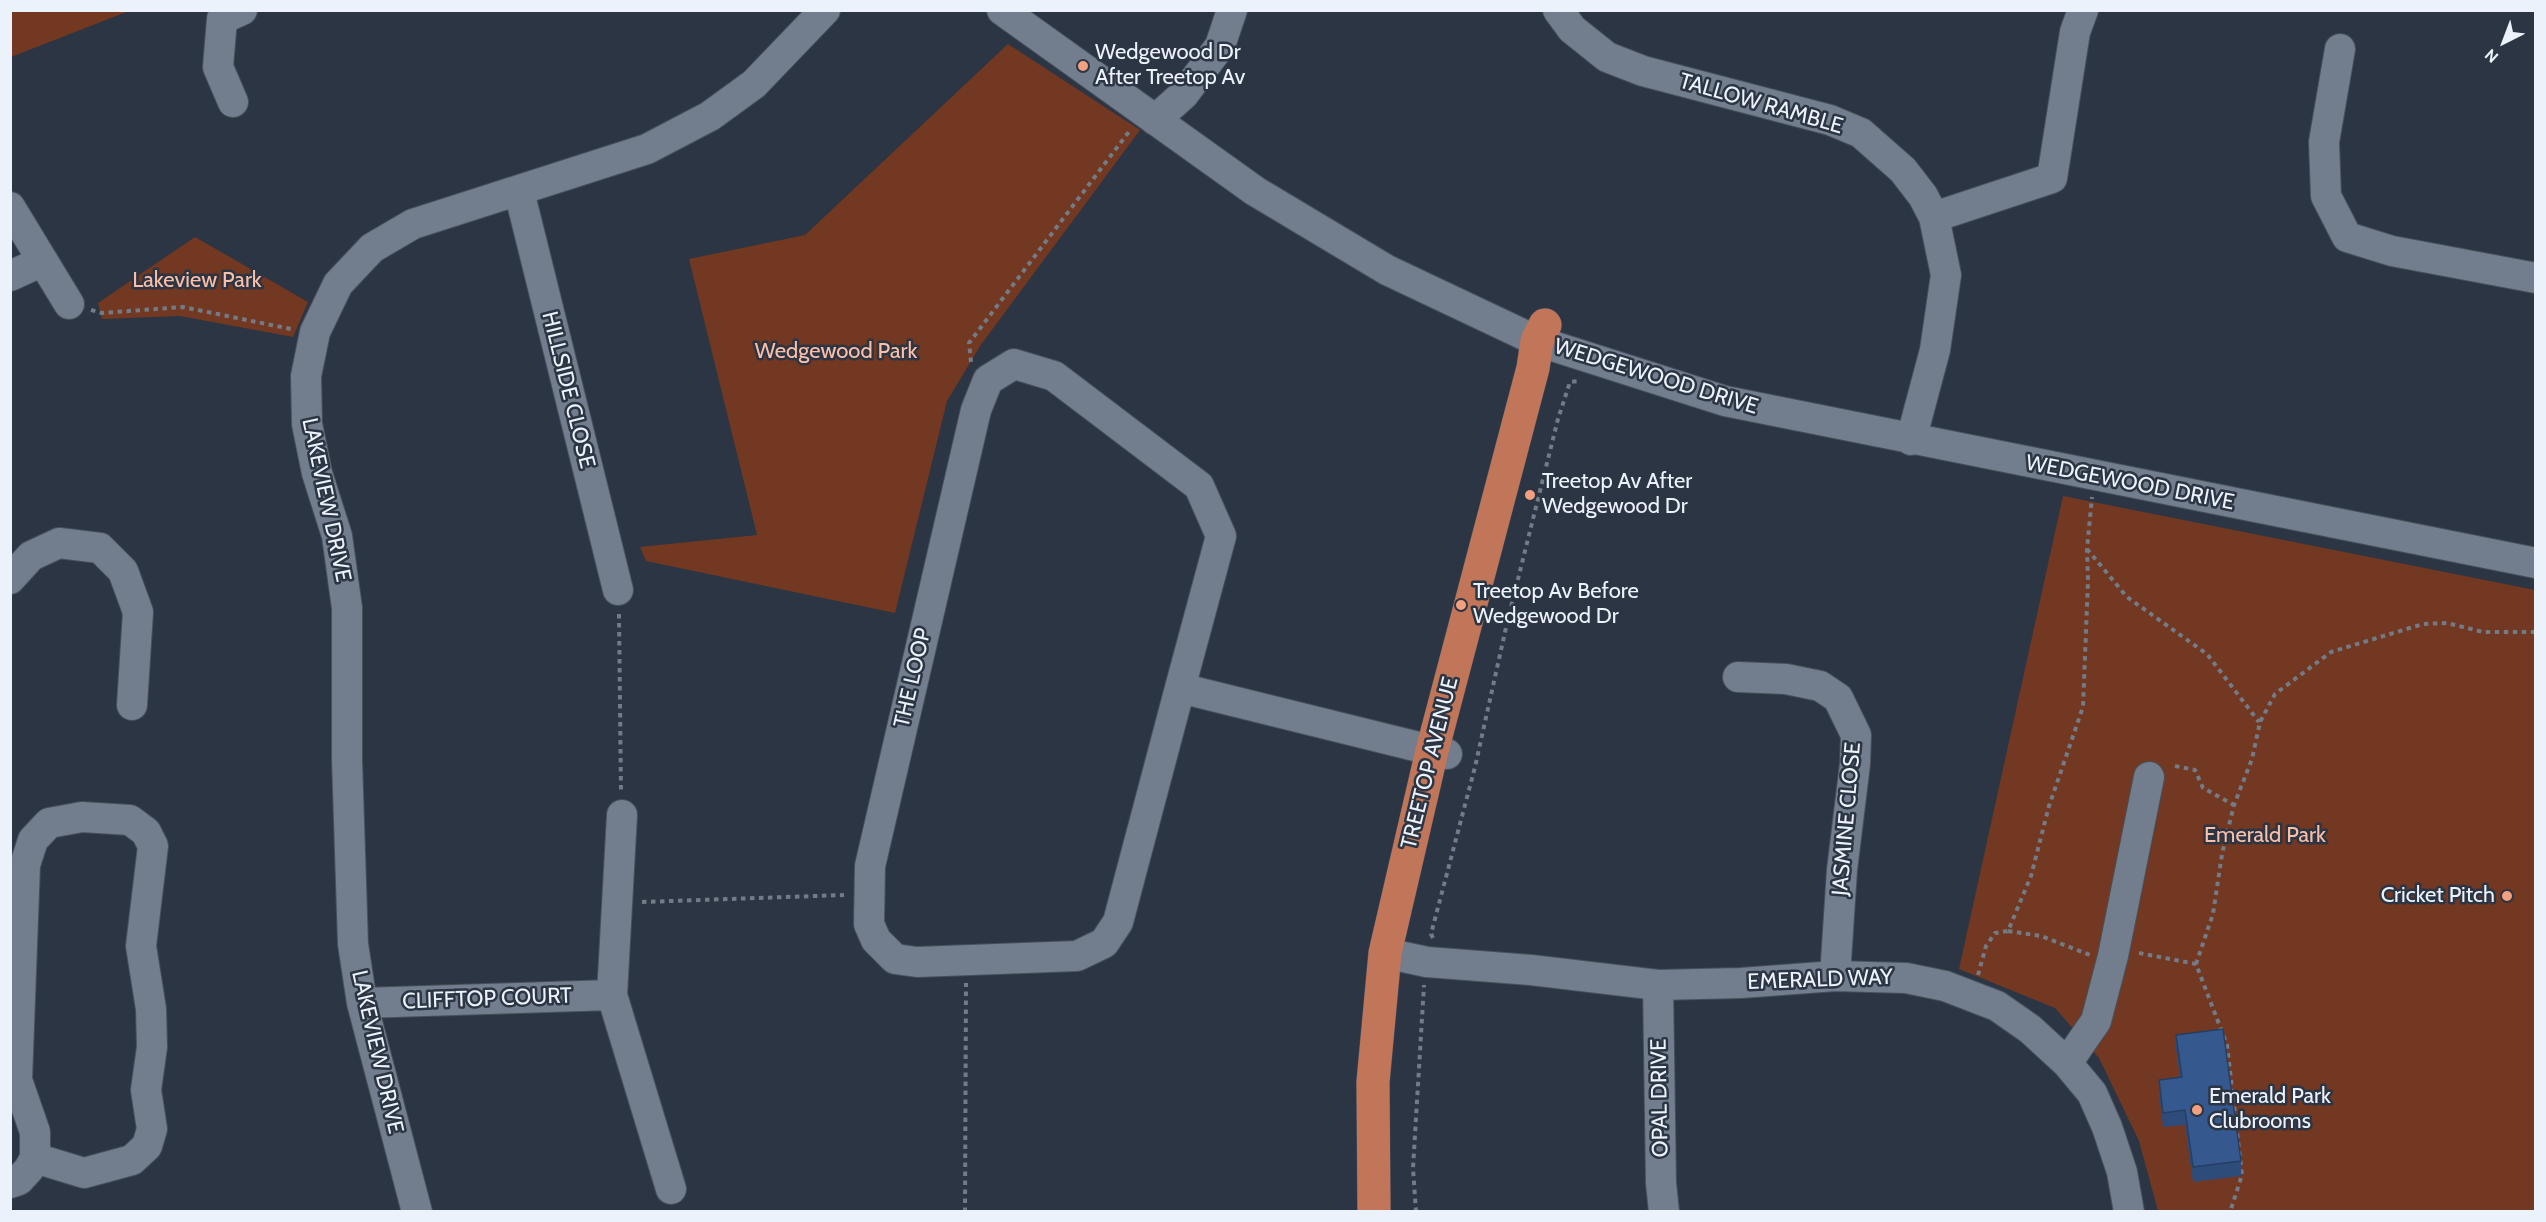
<!DOCTYPE html>
<html>
<head>
<meta charset="utf-8">
<style>
  body { margin:0 }
  #map { position:relative; width:2546px; height:1222px; overflow:hidden; background:#2c3543; font-family:Cabin,sans-serif }
  canvas { display:block }
  .frame { position:absolute; inset:0; border:12px solid #ecf2fb; pointer-events:none }
  .north { position:absolute; left:2474px; top:12px; width:60px; height:60px; -webkit-text-stroke:4px #2c3543; paint-order:stroke; rotate:222deg; font-size:16px; font-weight:700; line-height:24px; text-align:center; color:#ecf2fb }
  .north::after { content:''; display:block; margin:auto; width:21px; height:27px; background:#ecf2fb; clip-path:polygon(50% 0,100% 100%,50% 72%,0 100%) }
</style>
</head>
<body>
<div id="map">
<canvas width="2546" height="1222"></canvas>
<div class="frame"></div>
<div class="north">N</div>
</div>
<script>
const ctx = document.querySelector('canvas').getContext('2d');
ctx.lineJoin = 'round';
function paint(path, color) { ctx.fillStyle = color; ctx.fill(path, 'evenodd'); }
const poly = rows => new Path2D(rows.map(r => 'M' + r).join(''));
function strokePath(path, color, width, dash) { ctx.strokeStyle = color; ctx.lineWidth = width; ctx.lineCap = dash ? 'butt' : 'round'; ctx.setLineDash(dash || []); ctx.stroke(path); }
function write(font, color, halo, rows, align = 'center') {
  ctx.font = font + ' Cabin,sans-serif'; ctx.lineWidth = 5; ctx.setLineDash([]); ctx.textBaseline = 'middle'; ctx.strokeStyle = halo; ctx.fillStyle = color; for (const [text, x, y, turn = 0] of rows) {
    ctx.save(); ctx.translate(x, y); ctx.rotate((+turn || 0) * Math.PI / 180); ctx.textAlign = isNaN(turn) ? turn : align; if (halo) ctx.strokeText(text, 0, 0); ctx.fillText(text, 0, 0); ctx.restore();
  }
}
const green = poly([
  [11,10,129,10,129,11,11,57],
  [1008,44,1140,130,980,346,947,401,895,613,646,561,640,547,757,535,689,259,805,235],
  [195,237,308,302,293,337,180,316,102,319,98,303],
  [2063,496,2535,590,2535,1211,2158,1211,2139,1141,2099,1058,2055,1008,1959,969]
]);
const path = poly([
  [91,310,102,313,183,307,291,329],
  [971,362,969,343,1131,129],
  [2087,549,2127,597,2207,654,2259,722],
  [619,614,621,793],
  [2175,766,2195,770,2203,788,2234,805],
  [642,902,844,895],
  [2008,931,2041,936,2090,955],
  [1433,938,1431,934,1475,767,1507,623,1558,419,1570,382,1579,381],
  [2139,953,2196,964,2227,1045,2242,1175,2230,1212],
  [2196,964,2213,914,2222,854,2234,805,2252,759,2260,722,2275,694,2331,652,2423,624,2447,623,2483,632,2536,632],
  [1978,975,1986,946,1995,933,2008,931,2031,876,2049,806,2083,707,2088,581,2087,549,2092,497],
  [965,1212,966,983],
  [1416,1212,1413,1168,1424,985]
]);
const minor = poly([
  [1002,10,1255,191,1387,270,1537,341,1725,401,2536,563],
  [1558,10,1572,29,1607,57,1643,71,1830,120,1861,133,1903,170,1923,196,1934,217,1946,275,1935,350,1911,440],
  [2340,49,2324,142,2326,196,2347,237,2392,251,2536,278],
  [233,102,218,67,222,19,242,10],
  [1155,120,1184,94,1220,46,1232,10],
  [519,191,618,590],
  [10,207,69,304],
  [1934,217,2052,178,2075,32,2083,10],
  [10,276,43,261],
  [10,579,31,556,59,543,100,548,123,571,138,612,132,705],
  [1738,677,1786,679,1820,686,1838,698,1856,735,1855,764,1842,870,1835,976],
  [1180,688,1118,922,1104,943,1077,956,917,962,895,959,876,940,869,924,870,866,976,410,988,380,1014,364,1054,376,1199,486,1221,536,1180,688,1447,754],
  [622,815,612,995,671,1189],
  [1385,953,1427,962,1531,970,1658,985,1741,983,1835,976,1906,978,1945,986,1997,1006,2030,1029,2067,1063,2092,1093,2107,1127,2122,1172,2129,1212],
  [1658,985,1661,1183,1664,1212],
  [362,1003,612,995],
  [2067,1063,2096,1021,2113,956,2149,777],
  [10,1183,19,1180,29,1169,35,1158,35,1132,17,1080,25,865,33,840,49,823,82,817,130,820,146,832,153,846,141,946,151,1009,152,1047,146,1090,152,1129,147,1146,132,1160,84,1173,35,1158],
  [417,1212,362,1003,353,944,347,760,347,608,337,536,317,473,307,424,306,376,315,332,338,284,372,248,413,224,647,149,710,116,754,84,825,10]
]);
const major = poly([
  [1374,1212,1373,1082,1385,953,1432,751,1533,368,1537,341,1545,325]
]);
const wall = poly([
  [2176,1035,2241,1161,2241,1176,2193,1182,2185,1125,2163,1127,2159,1094,2159,1080,2180,1077,2176,1049]
]);
const building = poly([
  [2223,1029,2241,1161,2193,1167,2185,1110,2163,1113,2159,1080,2182,1077,2176,1035,2223,1029]
]);
const markers = [
  [1083,66,6,"#f2a080"],
  [1530,495,6,"#f2a080"],
  [1461,605,6,"#f2a080"],
  [2507,896,6,"#f2a080"],
  [2197,1110,6,"#f2a080"]
];
const poiNames = [
  ["Wedgewood Dr",1095,53],
  ["After Treetop Av",1095,78],
  ["Treetop Av After",1542,482],
  ["Wedgewood Dr",1542,507],
  ["Treetop Av Before",1473,592],
  ["Wedgewood Dr",1473,617],
  ["Cricket Pitch",2495,896,"right"],
  ["Emerald Park",2209,1097],
  ["Clubrooms",2209,1122]
];
const streetNames = [
  ["TALLOW RAMBLE",1761,104,16],
  ["WEDGEWOOD DRIVE",1656,377,17],
  ["HILLSIDE CLOSE",568,390,76],
  ["WEDGEWOOD DRIVE",2130,483,11],
  ["LAKEVIEW DRIVE",326,500,78],
  ["THE LOOP",913,678,-77],
  ["TREETOP AVENUE",1430,763,-76],
  ["JASMINE CLOSE",1847,819,-85],
  ["EMERALD WAY",1820,980,-2],
  ["CLIFFTOP COURT",487,999,-2],
  ["LAKEVIEW DRIVE",377,1052,77],
  ["OPAL DRIVE",1660,1098,-91]
];
const parkNames = [
  ["Lakeview Park",197,281],
  ["Wedgewood Park",836,352],
  ["Emerald Park",2265,836]
];
paint(green, '#723821');
strokePath(minor, '#48505c', 32);
strokePath(major, '#48505c', 34);
strokePath(path, '#737b87', 4, [4.5, 4.5]);
strokePath(minor, '#727d8d', 30);
strokePath(major, '#c17659', 33);
paint(wall, '#2e4c7a');
paint(building, '#35588e');
strokePath(building, '#253e63', 1.5);
for (const [x, y, r, color] of markers) { const dot = new Path2D(); dot.arc(x, y, r, 0, 2 * Math.PI); ctx.fillStyle = color; ctx.fill(dot); strokePath(dot, '#2c3543', 2); }
write('22px', '#ecf2fb', '#2c3543', poiNames, 'left');
write('22px', '#ecf2fb', '#2c3543', streetNames);
write('22px', '#fbbfa8', '#2c3543', parkNames);
</script>
</body>
</html>
